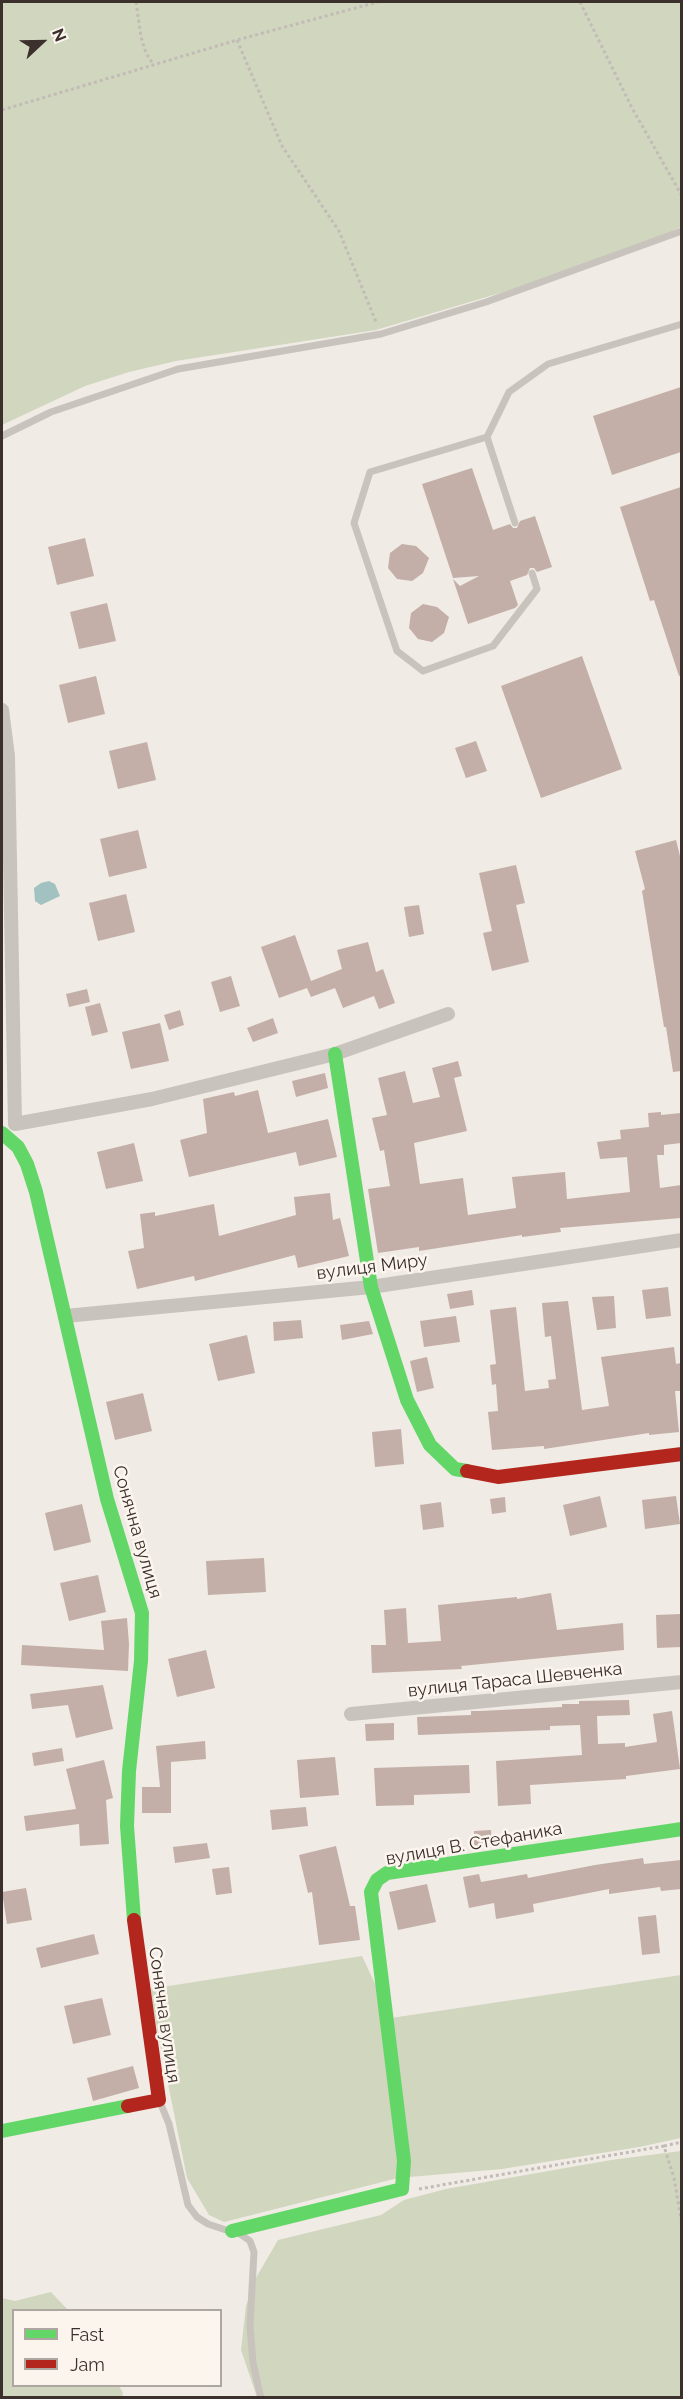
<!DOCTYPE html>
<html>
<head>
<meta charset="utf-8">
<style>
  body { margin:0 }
  #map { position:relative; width:683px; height:2399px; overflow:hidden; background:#f0ebe5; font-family:Raleway,sans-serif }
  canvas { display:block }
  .frame { position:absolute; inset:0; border:3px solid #3b302b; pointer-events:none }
  .legend { position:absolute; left:12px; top:2309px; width:210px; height:78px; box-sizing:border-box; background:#fbf5ee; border:2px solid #aea6a0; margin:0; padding:8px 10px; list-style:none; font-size:18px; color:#3b302b }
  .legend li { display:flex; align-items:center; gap:12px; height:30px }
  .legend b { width:30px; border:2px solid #aea6a0 }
  .north { position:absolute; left:12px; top:12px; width:60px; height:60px; -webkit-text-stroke:4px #fbf5ee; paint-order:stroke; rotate:68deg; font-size:16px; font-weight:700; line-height:24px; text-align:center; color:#3b302b }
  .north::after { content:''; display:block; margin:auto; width:21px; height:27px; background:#3b302b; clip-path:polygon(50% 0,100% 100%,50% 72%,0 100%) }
</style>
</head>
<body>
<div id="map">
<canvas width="683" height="2399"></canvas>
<div class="frame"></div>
<ul class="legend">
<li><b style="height:8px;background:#63d668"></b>Fast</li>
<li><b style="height:8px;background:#b3261e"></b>Jam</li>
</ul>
<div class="north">N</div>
</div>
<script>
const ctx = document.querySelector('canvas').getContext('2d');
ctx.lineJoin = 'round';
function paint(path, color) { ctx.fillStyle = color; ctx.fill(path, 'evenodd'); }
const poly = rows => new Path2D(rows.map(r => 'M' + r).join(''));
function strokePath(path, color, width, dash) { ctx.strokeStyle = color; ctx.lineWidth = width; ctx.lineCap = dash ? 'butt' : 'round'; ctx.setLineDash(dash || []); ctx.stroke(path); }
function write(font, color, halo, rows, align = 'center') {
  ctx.font = font + ' Raleway,sans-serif'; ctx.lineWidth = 5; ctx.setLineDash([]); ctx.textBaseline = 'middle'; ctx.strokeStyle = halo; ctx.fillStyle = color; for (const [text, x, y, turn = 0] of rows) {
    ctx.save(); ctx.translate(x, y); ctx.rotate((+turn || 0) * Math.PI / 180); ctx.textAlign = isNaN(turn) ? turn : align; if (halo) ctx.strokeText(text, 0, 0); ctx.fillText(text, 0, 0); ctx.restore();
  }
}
const green = poly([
  [2,2,681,2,681,227,662,236,510,290,376,330,176,361,129,372,85,386,2,425],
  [362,1956,391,2018,681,1975,681,2138,639,2147,502,2169,398,2178,224,2222,209,2215,187,2178,149,1989],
  [681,2151,681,2397,257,2397,241,2350,246,2306,257,2276,278,2240,381,2215,404,2200,446,2189,611,2160],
  [51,2292,68,2310,14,2310,14,2386,119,2386,123,2393,122,2397,2,2397,2,2298,15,2301]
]);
const water = poly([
  [49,881,55,884,60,896,41,905,35,901,34,888,41,883]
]);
const building = poly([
  [681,387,681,452,612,475,593,416],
  [472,468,493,530,510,524,513,528,517,528,520,521,535,516,552,567,537,572,534,568,530,568,527,575,510,581,518,605,515,608,468,624,453,579,460,586,479,576,453,578,422,484],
  [681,487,681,675,679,676,654,600,650,601,620,507],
  [85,538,94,576,57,585,48,547],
  [402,544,416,546,429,558,423,573,412,581,397,579,388,568,390,553],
  [107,603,116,641,79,649,70,612],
  [423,604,437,607,449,617,444,633,432,642,418,639,409,628,411,613],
  [582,656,622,769,541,798,501,686],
  [96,676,105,714,68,723,59,685],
  [476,741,487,771,466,778,455,748],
  [147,742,156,780,118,789,109,751],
  [138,830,147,868,109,877,100,839],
  [676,840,681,860,681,1071,673,1072,666,1027,664,1027,642,891,645,889,635,851],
  [516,865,525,903,516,905,529,962,492,971,483,933,492,931,479,873],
  [126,894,135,932,98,941,89,903],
  [419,905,424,934,409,937,404,907],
  [295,935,311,981,342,969,337,950,368,942,376,972,383,969,395,1003,379,1009,374,996,343,1008,335,988,311,997,307,988,279,998,261,947],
  [231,976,240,1006,220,1012,211,982],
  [87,989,90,1002,69,1007,66,994],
  [100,1003,108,1032,92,1036,85,1007],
  [180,1010,184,1025,169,1030,164,1015],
  [273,1018,278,1033,253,1042,247,1028],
  [160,1023,169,1061,131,1069,122,1032],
  [458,1061,462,1076,454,1078,467,1131,414,1143,420,1184,463,1178,468,1215,516,1208,512,1177,565,1172,567,1199,630,1192,627,1157,600,1159,597,1142,621,1139,620,1130,649,1127,648,1113,661,1112,661,1115,681,1113,681,1143,664,1145,664,1155,657,1155,660,1188,681,1185,681,1218,560,1228,561,1232,522,1237,522,1235,419,1251,419,1247,378,1253,368,1189,390,1186,384,1150,380,1151,372,1118,387,1115,378,1078,405,1071,413,1103,440,1097,432,1068],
  [325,1073,328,1088,296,1097,292,1081],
  [258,1090,268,1133,328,1119,337,1157,299,1166,296,1152,189,1177,180,1140,207,1133,203,1099,234,1092,235,1096],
  [134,1143,143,1181,106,1189,97,1152],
  [330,1193,333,1220,340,1218,349,1256,298,1268,295,1255,195,1281,194,1276,137,1289,128,1251,144,1248,140,1214,155,1212,155,1216,214,1204,219,1236,296,1215,294,1197],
  [668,1287,671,1316,646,1319,642,1290],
  [472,1290,474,1305,450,1309,447,1294],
  [614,1296,616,1328,597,1330,592,1297],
  [568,1301,582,1410,609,1406,601,1357,674,1347,676,1364,681,1363,681,1391,675,1391,679,1432,649,1435,649,1433,544,1449,544,1446,492,1450,488,1412,498,1411,496,1384,492,1385,490,1365,496,1364,490,1310,516,1307,525,1391,549,1388,548,1380,556,1379,551,1336,545,1337,542,1303],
  [456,1316,460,1342,424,1347,420,1321],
  [301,1320,303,1338,274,1341,273,1322],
  [369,1321,373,1334,342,1340,340,1325],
  [247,1335,255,1373,218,1381,209,1344],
  [427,1357,434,1388,417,1392,410,1361],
  [143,1393,152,1431,115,1440,106,1402],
  [401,1429,404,1464,375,1467,372,1432],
  [600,1496,607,1527,570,1536,563,1505],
  [676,1496,680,1524,645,1529,642,1500],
  [505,1497,506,1512,492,1514,490,1499],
  [441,1502,444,1527,423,1530,420,1505],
  [82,1504,91,1542,54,1551,45,1513],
  [264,1558,266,1592,208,1595,206,1561],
  [98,1575,106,1612,69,1621,60,1583],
  [551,1593,557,1630,623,1623,624,1650,461,1666,462,1669,372,1673,371,1645,386,1645,384,1610,406,1608,408,1643,441,1641,438,1605,517,1597,517,1599],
  [681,1614,681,1647,657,1648,656,1615],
  [127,1618,129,1644,128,1671,21,1665,22,1645,104,1650,101,1621],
  [206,1650,215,1688,177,1697,168,1659],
  [103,1685,113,1729,76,1738,68,1705,32,1709,30,1694],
  [629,1700,630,1715,597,1716,598,1744,625,1743,625,1747,657,1742,653,1714,672,1711,680,1769,626,1776,626,1779,530,1785,531,1804,498,1806,496,1761,582,1755,580,1725,550,1726,550,1730,418,1735,417,1717,471,1715,471,1711,480,1711,562,1707,562,1704,579,1704,579,1701],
  [394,1723,394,1740,366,1741,365,1724],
  [205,1741,206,1759,171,1762,171,1813,142,1813,142,1787,160,1787,156,1746],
  [62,1748,64,1761,34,1766,32,1753],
  [335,1757,339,1795,300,1798,297,1760],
  [104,1760,113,1798,106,1800,109,1844,80,1846,79,1824,26,1831,24,1816,76,1809,66,1769],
  [469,1765,470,1793,414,1795,414,1805,376,1806,374,1768],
  [306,1807,308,1826,272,1830,270,1810],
  [491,1830,492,1845,474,1848,474,1831],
  [207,1843,210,1858,175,1863,173,1847],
  [336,1846,350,1906,355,1906,360,1940,319,1945,312,1892,308,1893,299,1855],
  [643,1858,644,1864,681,1860,681,1889,661,1891,660,1887,609,1894,609,1889,533,1904,534,1912,496,1919,494,1903,469,1908,463,1877,479,1874,481,1882,527,1874,528,1878,595,1865],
  [229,1867,232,1893,216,1895,212,1869],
  [427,1884,436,1922,398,1930,389,1892],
  [26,1888,32,1920,7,1924,2,1892],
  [656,1915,660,1953,642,1955,638,1917],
  [94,1934,99,1954,41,1968,36,1948],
  [102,1998,111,2035,73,2044,64,2006],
  [133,2066,139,2088,93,2101,87,2078]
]);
const path = poly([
  [136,2,141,37,146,53,153,64],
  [580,2,632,108,682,196],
  [237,40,282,146,339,231,376,322],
  [2,110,237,40,378,2],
  [664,2146,682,2142],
  [419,2189,664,2146,674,2178,682,2224]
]);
const lane = poly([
  [2,436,51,412,178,369,381,334,486,302,682,231],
  [487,437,370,472,354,523,397,651,423,671,493,646,537,589,532,573],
  [515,523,487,437,509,392,548,364,682,324],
  [160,2102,169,2124,188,2205,197,2217,208,2224,229,2231],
  [240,2234,250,2241,254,2252,250,2326,253,2363,261,2398]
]);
const street = poly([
  [2,710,8,756,15,1124],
  [15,1124,152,1099,335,1054,448,1014],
  [65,1316,371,1287,682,1240],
  [351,1714,682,1682]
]);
const fast = poly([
  [335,1054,371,1287,407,1400,430,1445,455,1469,467,1471],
  [2,1133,18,1147,27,1164,36,1192,107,1499,142,1613,141,1661,129,1771,127,1826,134,1920],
  [2,2131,128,2106],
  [232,2231,402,2189,404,2161,371,1892,377,1880,387,1873,682,1829]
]);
const jam = poly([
  [467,1471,498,1477,682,1454],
  [128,2106,159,2100,134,1920]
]);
const streetNames = [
  ["вулиця Миру",372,1267,-7],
  ["Сонячна вулиця",137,1532,74],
  ["вулиця Тараса Шевченка",515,1680,-6],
  ["вулиця В. Стефаника",474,1844,-10],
  ["Сонячна вулиця",164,2015,82]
];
paint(green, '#d1d6bf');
paint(water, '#a1c2c1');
paint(building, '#c3afa7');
strokePath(path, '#c2bbb6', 3, [3, 3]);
strokePath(lane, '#c9c3be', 7);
strokePath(street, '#c9c3be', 14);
strokePath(fast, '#63d668', 14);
strokePath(jam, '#b3261e', 14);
write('18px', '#3b302b', '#fbf5ee', streetNames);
</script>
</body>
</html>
